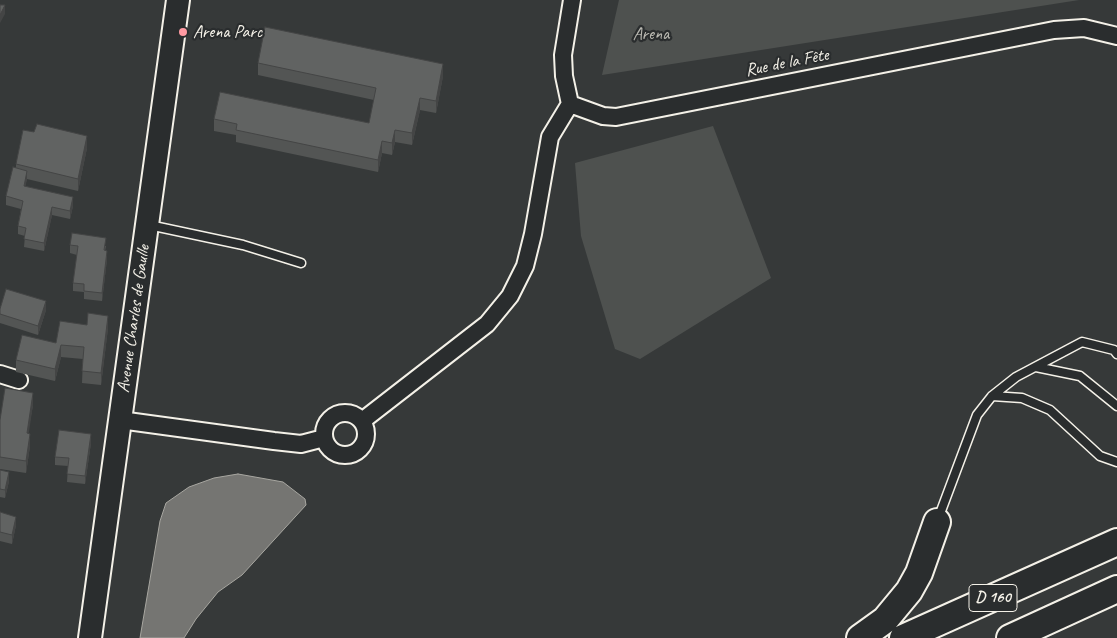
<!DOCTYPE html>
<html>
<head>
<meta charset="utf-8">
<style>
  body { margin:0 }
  canvas { display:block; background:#363939 }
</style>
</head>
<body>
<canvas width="1117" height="638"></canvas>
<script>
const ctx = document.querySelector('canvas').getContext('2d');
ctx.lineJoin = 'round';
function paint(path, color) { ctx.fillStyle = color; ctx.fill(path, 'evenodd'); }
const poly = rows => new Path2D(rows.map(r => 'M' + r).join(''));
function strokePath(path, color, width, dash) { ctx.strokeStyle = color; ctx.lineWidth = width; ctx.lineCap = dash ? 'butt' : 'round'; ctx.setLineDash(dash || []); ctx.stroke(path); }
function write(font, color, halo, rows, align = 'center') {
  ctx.font = font + ' Caveat,sans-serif'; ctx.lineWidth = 4.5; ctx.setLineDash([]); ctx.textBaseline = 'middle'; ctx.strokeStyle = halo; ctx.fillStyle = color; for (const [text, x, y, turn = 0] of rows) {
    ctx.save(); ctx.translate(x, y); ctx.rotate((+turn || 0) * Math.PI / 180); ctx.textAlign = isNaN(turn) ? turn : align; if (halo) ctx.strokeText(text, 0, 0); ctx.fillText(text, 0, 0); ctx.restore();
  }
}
const green = poly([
  [619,0,1079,0,602,75],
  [713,126,771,278,640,359,615,349,581,236,575,163]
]);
const water = poly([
  [238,474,283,482,305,499,306,505,242,575,218,592,196,619,184,638,140,638,160,521,166,503,189,487,214,478,238,474]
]);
const service = poly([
  [149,225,243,245,301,263],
  [1036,367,1080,376,1117,406],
  [992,396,1022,398,1050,410,1100,456,1117,462],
  [938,519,977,415,992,396,1016,377,1082,342,1114,350,1117,354]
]);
const minor = poly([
  [570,104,603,116,616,117,1054,30,1084,28,1117,36],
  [570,104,564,76,563,55,572,0],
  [0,374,19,380],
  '324 434a21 21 0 1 1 42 0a21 21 0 1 1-42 0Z',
  [120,420,274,441,301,444,324,438],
  [362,421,487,324,510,296,525,266,533,234,550,137,570,104]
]);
const secondary = poly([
  [90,638,178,0]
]);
const trunk = poly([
  [860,638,885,620,909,591,919,573,937,522],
  [903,638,1117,542],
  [1010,638,1117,589]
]);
const wall = poly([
  [258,63,443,76,436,113,420,110,412,145,395,142,392,155,382,153,378,172,236,142,236,135,214,131,214,119,369,123,374,100,258,75],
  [87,148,78,191,27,179,25,186,73,206,70,219,52,215,44,251,24,247,25,236,18,234,18,226,21,209,6,205,6,196,16,168,16,164],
  [70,245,106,246,105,251,107,259,102,301,84,299,84,292,73,291,73,283,77,255,70,253],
  [0,309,46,310,38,335,0,323],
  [108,328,101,385,82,383,83,359,61,357,55,381,16,372,16,360,56,343],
  [33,405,28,433,30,446,26,473,0,469,0,420],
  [91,443,85,484,67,482,68,466,55,465,55,457],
  [0,470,9,481,5,498,0,497],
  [0,512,16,525,12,544,0,541]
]);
const shadedWall = poly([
  [5,5,5,14,0,23,0,15],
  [443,64,443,76,436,113,436,101],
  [420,98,420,110,412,145,412,133],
  [395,130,395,142,392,155,392,143],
  [87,136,87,148,78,191,78,179],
  [382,141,382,153,378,172,378,160],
  [27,171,27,179,24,194,24,186],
  [73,197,73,206,70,219,70,211],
  [52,207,52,215,44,251,44,243],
  [107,251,107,259,102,301,102,293],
  [46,301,46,310,38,335,38,326],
  [108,316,108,328,101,385,101,373],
  [61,345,61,357,55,381,55,369],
  [33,393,33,405,27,445,27,433],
  [30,434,30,446,26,473,26,461],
  [91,434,91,443,85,484,85,476],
  [9,472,9,481,5,498,5,490],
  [16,517,16,525,12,544,12,535]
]);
const building = poly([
  [0,5,5,5,0,15,0,5],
  [265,27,443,64,436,101,420,98,412,133,395,130,392,143,382,141,378,160,236,130,237,124,214,119,220,92,369,123,376,88,258,63,265,27],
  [37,124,87,136,78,179,16,164,23,130,34,132,37,124],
  [13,167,27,171,24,186,73,197,70,211,52,207,44,243,24,239,26,228,18,226,23,201,6,196,13,167],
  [72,233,106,238,104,250,107,251,102,293,84,291,84,284,73,283,78,246,70,245,72,233],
  [6,289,46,301,38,326,0,314,0,309,6,289],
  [88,313,108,316,101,373,82,371,84,347,61,345,55,369,16,360,22,335,56,343,60,321,87,325,88,313],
  [5,388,33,393,27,433,30,434,26,461,0,457,0,420,5,388],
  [59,430,91,434,85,476,67,474,69,458,55,457,59,430],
  [0,470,9,472,5,490,0,489,0,470],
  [0,512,16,517,12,535,0,532,0,512]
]);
const markers = [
  [183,32,5,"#ff9aa2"]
];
const shields = [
  [993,598,48]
];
const shieldNames = [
  ["D 160",993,598]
];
const poiNames = [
  ["Arena Parc",193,32]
];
const parkNames = [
  ["Arena",651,34]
];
const streetNames = [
  ["Rue de la Fête",787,63,-11],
  ["Avenue Charles de Gaulle",134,319,-82]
];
paint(green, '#4e514f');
paint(water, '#757572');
strokePath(water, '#a8a7a1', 1);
strokePath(service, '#f4f1e8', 11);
strokePath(minor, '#f4f1e8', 20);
strokePath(secondary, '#f4f1e8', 26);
strokePath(trunk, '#f4f1e8', 30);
strokePath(service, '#2a2d2e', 8);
strokePath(minor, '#2a2d2e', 16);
strokePath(secondary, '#2a2d2e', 22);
strokePath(trunk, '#2a2d2e', 26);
paint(wall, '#535554');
paint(shadedWall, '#444545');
paint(building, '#616362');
strokePath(building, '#444545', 1);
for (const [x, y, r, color] of markers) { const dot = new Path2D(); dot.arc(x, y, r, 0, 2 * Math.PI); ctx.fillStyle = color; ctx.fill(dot); strokePath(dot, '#2a2d2e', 2); }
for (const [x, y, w] of shields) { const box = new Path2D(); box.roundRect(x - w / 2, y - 13.5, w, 27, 4); ctx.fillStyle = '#2a2d2e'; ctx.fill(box); strokePath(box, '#f4f1e8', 1); }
write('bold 16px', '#f4f1e8', null, shieldNames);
write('18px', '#f4f1e8', '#2a2d2e', poiNames, 'left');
write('18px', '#bab9b2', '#2a2d2e', parkNames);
write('18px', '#f4f1e8', '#2a2d2e', streetNames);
</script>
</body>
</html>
